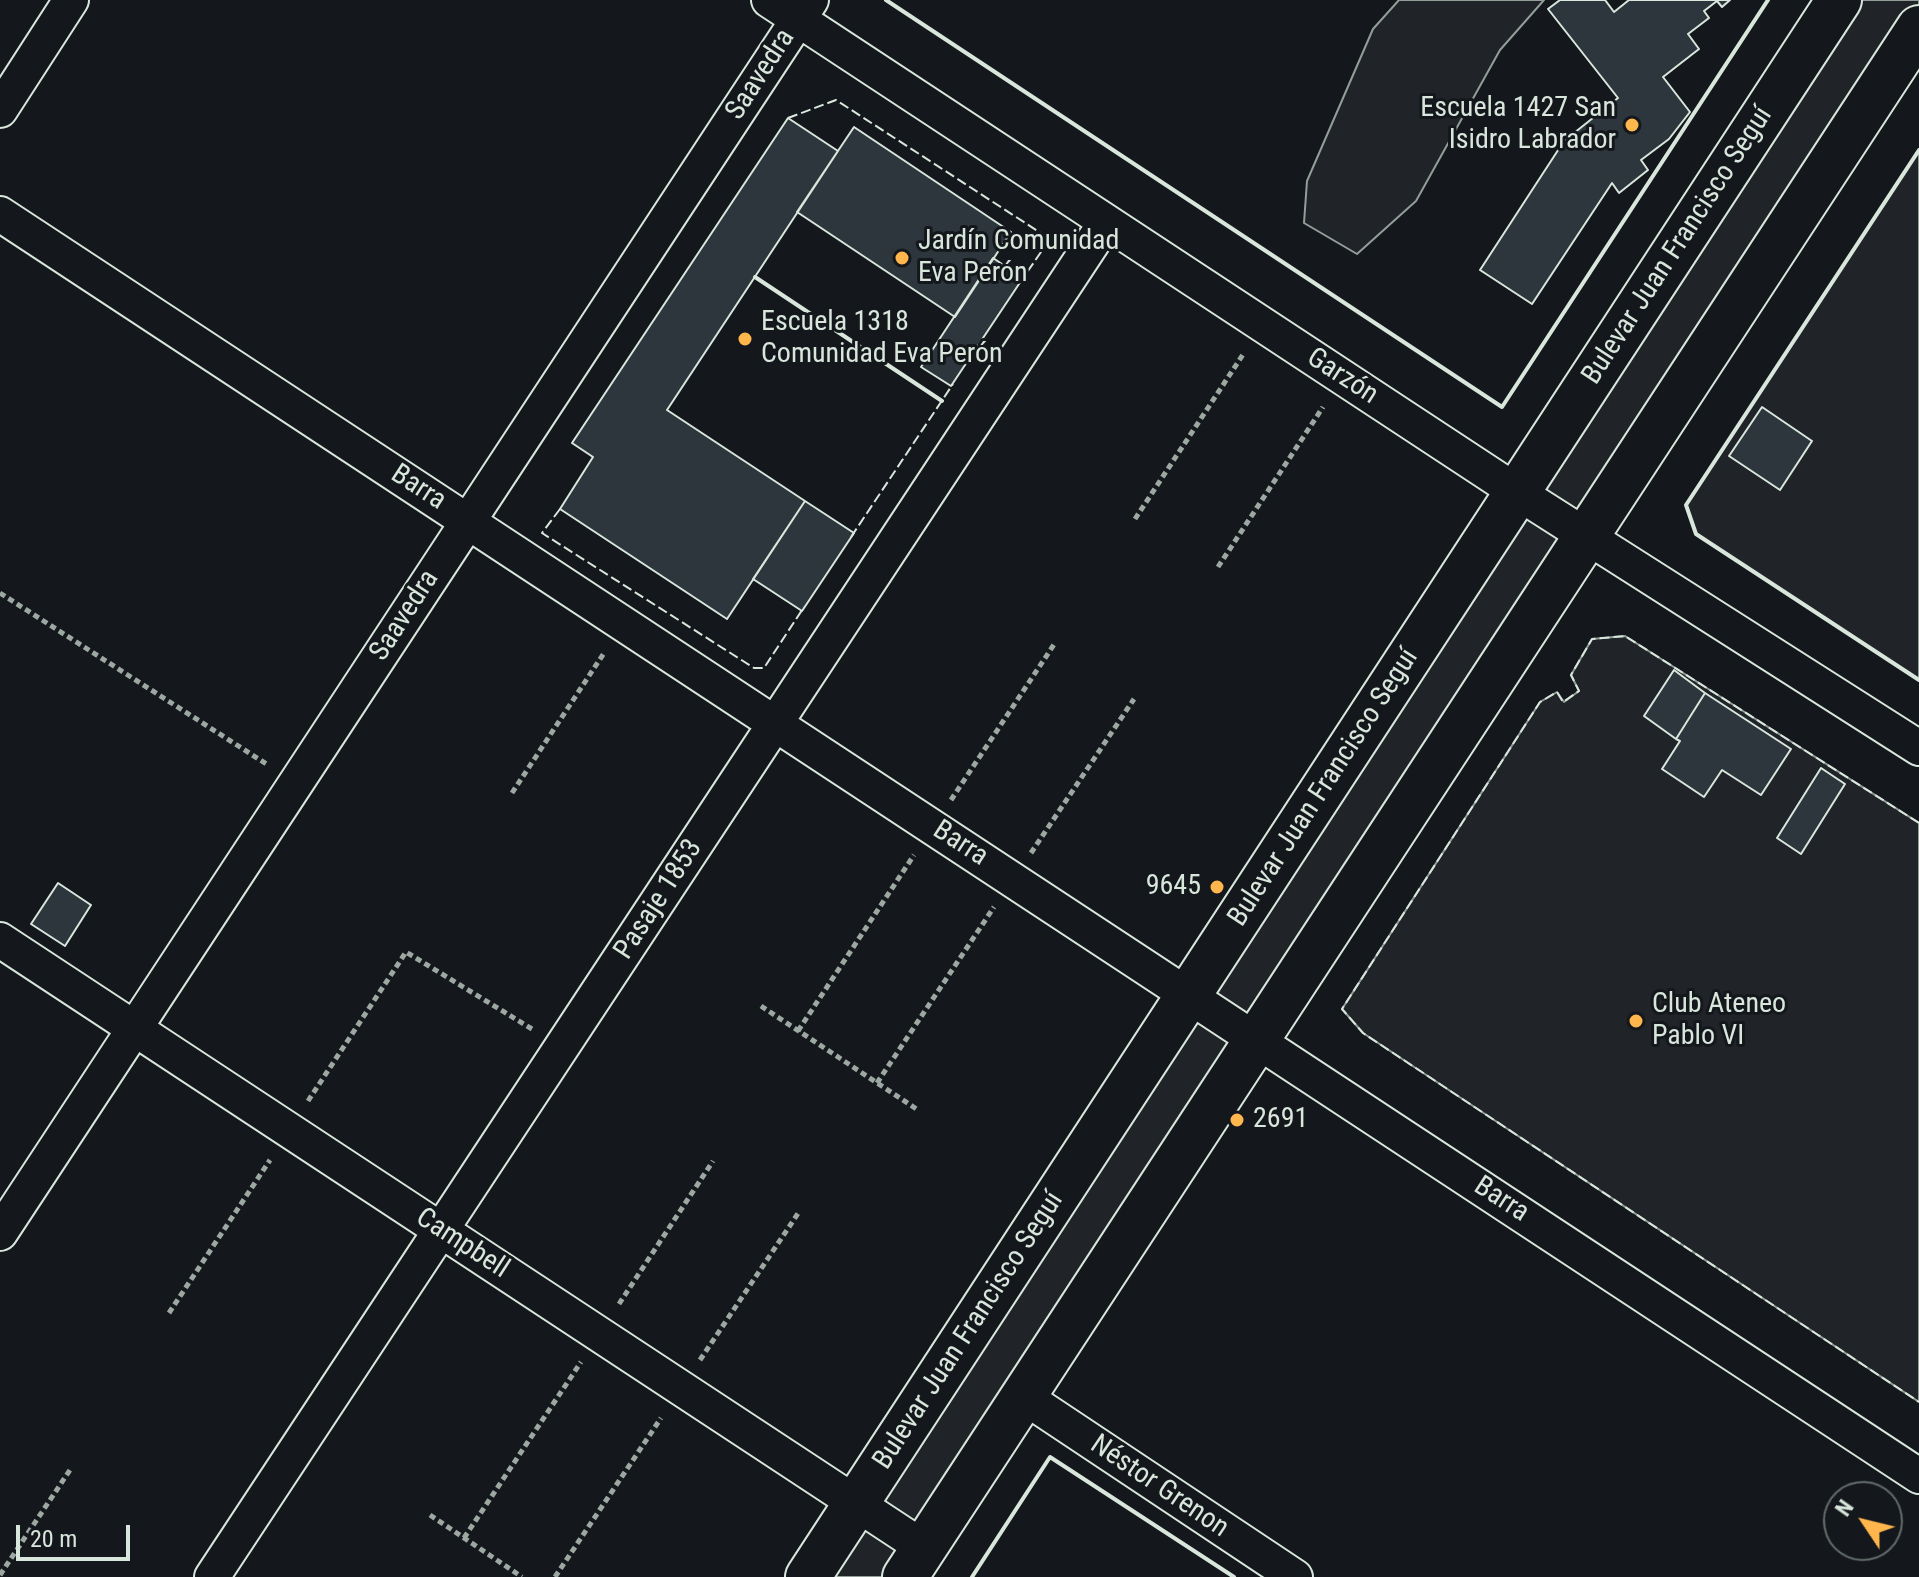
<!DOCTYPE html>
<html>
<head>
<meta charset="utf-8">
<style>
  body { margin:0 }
  #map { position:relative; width:1919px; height:1577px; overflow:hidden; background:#14181c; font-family:"Roboto Condensed",sans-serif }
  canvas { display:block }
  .north { position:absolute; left:1823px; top:1481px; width:80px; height:80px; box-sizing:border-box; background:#14181c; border:2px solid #626a69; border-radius:50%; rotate:305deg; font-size:22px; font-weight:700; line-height:32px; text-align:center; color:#d8e6dc }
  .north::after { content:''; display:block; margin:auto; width:28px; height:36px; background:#ffb74d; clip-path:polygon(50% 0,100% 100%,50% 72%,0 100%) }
  .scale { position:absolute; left:16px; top:1525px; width:114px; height:36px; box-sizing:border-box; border:4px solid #d8e6dc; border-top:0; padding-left:10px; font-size:24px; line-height:28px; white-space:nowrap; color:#d8e6dc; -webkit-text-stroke:6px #14181c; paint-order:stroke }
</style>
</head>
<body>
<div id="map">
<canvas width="1919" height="1577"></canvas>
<div class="north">N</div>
<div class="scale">20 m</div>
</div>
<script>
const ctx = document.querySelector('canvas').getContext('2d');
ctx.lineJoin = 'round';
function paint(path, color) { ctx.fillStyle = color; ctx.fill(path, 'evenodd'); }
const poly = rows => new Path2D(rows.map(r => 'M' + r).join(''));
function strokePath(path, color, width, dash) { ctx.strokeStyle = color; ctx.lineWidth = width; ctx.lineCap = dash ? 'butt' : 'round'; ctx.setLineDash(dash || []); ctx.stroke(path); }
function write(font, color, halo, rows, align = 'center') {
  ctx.font = font + ' "Roboto Condensed",sans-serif'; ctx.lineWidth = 6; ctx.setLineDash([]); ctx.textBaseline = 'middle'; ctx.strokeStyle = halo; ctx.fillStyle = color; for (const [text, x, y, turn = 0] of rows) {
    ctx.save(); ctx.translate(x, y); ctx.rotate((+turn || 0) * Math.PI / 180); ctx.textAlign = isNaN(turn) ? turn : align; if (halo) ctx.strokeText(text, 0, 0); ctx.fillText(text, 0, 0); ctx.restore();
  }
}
const green = poly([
  [1399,0,1544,0,1500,50,1416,201,1357,254,1304,223,1307,181,1373,29,1399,0],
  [1839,0,1919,0,1919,28,905,1577,808,1577,1839,0],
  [1919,150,1919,680,1696,534,1686,505,1919,150],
  [1625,636,1919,823,1919,1402,1363,1033,1342,1009,1540,702,1557,692,1564,702,1579,691,1571,675,1592,639,1625,636]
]);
const building = poly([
  [1560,0,1605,0,1614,12,1629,0,1730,0,1722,7,1717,1,1704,11,1709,18,1688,34,1699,49,1663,77,1690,112,1669,139,1641,160,1648,170,1619,193,1612,183,1532,304,1480,270,1564,141,1618,98,1548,9,1560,0],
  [788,118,838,151,667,410,805,501,727,619,560,509,593,457,572,443,788,118],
  [854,127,1011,232,955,317,797,212,854,127],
  [993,258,1023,278,951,386,921,367,993,258],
  [1762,407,1812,441,1780,490,1729,456,1762,407],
  [805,501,854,533,802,611,753,579,805,501],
  [1674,670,1705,693,1676,739,1644,716,1674,670],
  [1705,693,1791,749,1761,795,1722,770,1704,797,1662,769,1680,741,1676,739,1705,693],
  [1821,768,1845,784,1801,854,1777,838,1821,768],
  [58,883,91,905,65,946,31,924,58,883]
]);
const path = poly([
  [1135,519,1244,353],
  [1218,567,1323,407],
  [0,593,268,765],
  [512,793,604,653],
  [951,800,1055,643],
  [1031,853,1134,699],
  [761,1006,918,1110],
  [798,1031,914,855],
  [877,1083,994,907],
  [308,1101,406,952,532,1029],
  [619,1304,713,1161],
  [169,1313,270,1160],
  [700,1360,799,1212],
  [430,1515,522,1577],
  [464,1538,581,1362],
  [0,1575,72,1467],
  [555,1577,661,1418]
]);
const minor = poly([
  [769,0,1517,492,1919,748],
  [0,110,71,0],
  [0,214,1919,1476],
  [0,940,924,1548],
  [0,1233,811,0],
  [1023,1396,1295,1577],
  [212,1577,1106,222]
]);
const secondary = poly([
  [808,1577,1839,0],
  [905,1577,1919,28]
]);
const fence = poly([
  [788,118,836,100,1050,239,1021,281],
  [560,509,542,533,754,668,764,668,804,607],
  [851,537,953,384],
  [1919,823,1625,636,1592,639,1571,675,1579,691,1563,702,1557,692,1540,702,1342,1009,1363,1033,1919,1402]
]);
const wall = poly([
  [886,0,1502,407,1768,0],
  [1919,150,1686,505,1696,534,1919,680],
  [755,277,942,401],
  [972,1577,1050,1457,1234,1577]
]);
const markers = [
  [1632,125,8,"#ffb74d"],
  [902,258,8,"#ffb74d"],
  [745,339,8,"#ffb74d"],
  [1217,887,8,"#ffb74d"],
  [1636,1021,8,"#ffb74d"],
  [1237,1120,8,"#ffb74d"]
];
const streetNames = [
  ["Saavedra",761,75,-57],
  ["Bulevar Juan Francisco Seguí",1678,246,-57],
  ["Garzón",1342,377,33],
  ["Barra",418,488,33],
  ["Saavedra",405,616,-57],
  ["Bulevar Juan Francisco Seguí",1324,788,-57],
  ["Barra",960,844,33],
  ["Pasaje 1853",659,900,-57],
  ["Barra",1501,1200,33],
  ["Campbell",462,1244,33],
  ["Bulevar Juan Francisco Seguí",969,1331,-57],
  ["Néstor Grenon",1159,1487,34]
];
const poiNames = [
  ["Escuela 1427 San",1616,109,"right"],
  ["Isidro Labrador",1616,141,"right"],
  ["Jardín Comunidad",918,242],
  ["Eva Perón",918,274],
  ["Escuela 1318",761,323],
  ["Comunidad Eva Perón",761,355],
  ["9645",1201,887,"right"],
  ["Club Ateneo",1652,1005],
  ["Pablo VI",1652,1037],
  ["2691",1253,1120]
];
paint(green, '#202428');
strokePath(green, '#939e99', 2);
paint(building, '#2c363c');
strokePath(building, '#d8e6dc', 2);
strokePath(minor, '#d8e6dc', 38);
strokePath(secondary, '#d8e6dc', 48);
strokePath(path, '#9da8a2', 5, [6, 4]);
strokePath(minor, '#14181c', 34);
strokePath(secondary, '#14181c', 44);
strokePath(fence, '#d8e6dc', 2, [10, 4]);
strokePath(wall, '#d8e6dc', 4);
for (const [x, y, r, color] of markers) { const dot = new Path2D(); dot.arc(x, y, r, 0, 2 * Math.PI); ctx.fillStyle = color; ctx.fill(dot); strokePath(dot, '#14181c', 3); }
write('28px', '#d8e6dc', '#14181c', streetNames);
write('28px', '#d8e6dc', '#14181c', poiNames, 'left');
</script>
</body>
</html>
